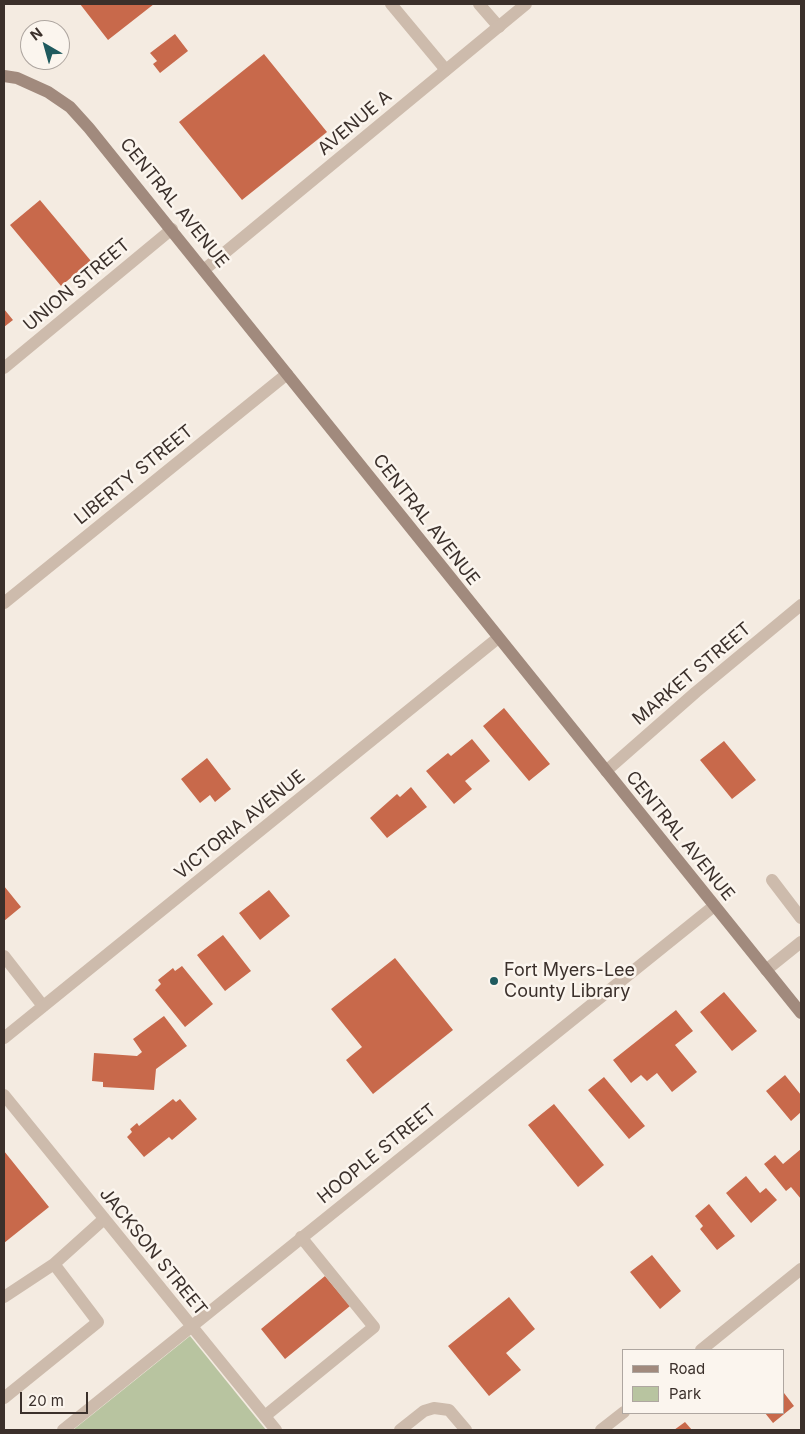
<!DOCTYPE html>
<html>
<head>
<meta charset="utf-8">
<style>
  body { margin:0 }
  #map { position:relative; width:805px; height:1434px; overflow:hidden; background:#f4ebe1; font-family:Inter,sans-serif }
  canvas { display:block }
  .frame { position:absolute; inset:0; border:5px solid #3b302b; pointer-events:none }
  .legend { position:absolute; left:622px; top:1349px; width:162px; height:65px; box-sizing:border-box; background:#fbf5ee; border:1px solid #aea6a0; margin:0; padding:6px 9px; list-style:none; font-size:15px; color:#3b302b }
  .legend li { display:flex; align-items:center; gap:10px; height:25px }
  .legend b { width:25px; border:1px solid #aea6a0 }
  .north { position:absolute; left:20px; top:20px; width:50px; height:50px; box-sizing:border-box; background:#fbf5ee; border:1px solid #aea6a0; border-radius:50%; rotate:322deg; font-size:14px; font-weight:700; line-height:20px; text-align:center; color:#3b302b }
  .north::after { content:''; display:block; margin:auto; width:18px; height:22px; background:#1f5a5e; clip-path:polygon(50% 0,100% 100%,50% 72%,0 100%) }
  .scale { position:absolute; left:20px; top:1392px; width:68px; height:22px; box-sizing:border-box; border:2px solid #3b302b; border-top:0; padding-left:6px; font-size:15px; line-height:18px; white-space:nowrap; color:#3b302b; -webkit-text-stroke:4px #fbf5ee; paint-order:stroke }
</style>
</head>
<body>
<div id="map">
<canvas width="805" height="1434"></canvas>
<div class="frame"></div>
<ul class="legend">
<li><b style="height:6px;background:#a18a7d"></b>Road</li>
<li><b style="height:14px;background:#b8c4a0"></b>Park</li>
</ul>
<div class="north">N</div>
<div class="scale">20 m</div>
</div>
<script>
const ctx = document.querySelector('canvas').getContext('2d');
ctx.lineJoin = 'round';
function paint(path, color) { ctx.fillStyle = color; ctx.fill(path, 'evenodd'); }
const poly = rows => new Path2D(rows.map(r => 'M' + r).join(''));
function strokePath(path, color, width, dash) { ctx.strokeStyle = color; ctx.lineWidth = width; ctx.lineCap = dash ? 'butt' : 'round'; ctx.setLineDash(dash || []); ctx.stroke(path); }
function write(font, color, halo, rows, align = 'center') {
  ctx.font = font + ' Inter,sans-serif'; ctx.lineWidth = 5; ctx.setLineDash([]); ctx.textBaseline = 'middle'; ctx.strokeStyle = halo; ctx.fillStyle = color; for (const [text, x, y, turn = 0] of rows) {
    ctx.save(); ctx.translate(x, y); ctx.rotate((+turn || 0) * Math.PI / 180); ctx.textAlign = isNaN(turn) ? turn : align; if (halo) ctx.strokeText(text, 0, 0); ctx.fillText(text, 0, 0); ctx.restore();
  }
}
const green = poly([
  [190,1336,266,1430,73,1430]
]);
const building = poly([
  [80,4,154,4,108,40],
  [175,34,188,51,160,73,153,64,157,61,150,53],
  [264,54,327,132,242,200,179,122],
  [40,200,91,261,61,286,10,225],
  [4,309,13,320,4,327],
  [504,708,550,764,529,781,483,726],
  [472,739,490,761,465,781,472,789,454,804,426,771,448,753,451,756],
  [724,741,756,780,732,799,700,760],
  [207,758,231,789,215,802,210,795,200,803,181,779],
  [411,787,427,807,387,838,370,818,397,794,400,797],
  [4,886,21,907,4,921],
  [269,890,290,916,260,940,239,913],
  [223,935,251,971,225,991,197,955],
  [395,958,453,1030,373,1094,346,1060,362,1047,331,1009],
  [182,966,213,1004,185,1027,155,990,161,984,158,980,173,968,175,971],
  [724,992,757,1031,732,1051,700,1012],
  [676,1010,693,1031,675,1045,697,1072,672,1092,657,1073,647,1081,641,1075,631,1083,613,1060],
  [164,1016,187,1046,156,1069,154,1090,103,1087,103,1082,92,1081,94,1053,137,1056,142,1052,133,1039],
  [785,1075,801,1095,801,1112,791,1121,766,1091],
  [604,1077,645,1126,629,1139,588,1090],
  [173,1099,176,1102,180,1099,197,1119,172,1140,169,1137,144,1157,127,1137,132,1132,130,1129,137,1123,139,1126],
  [554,1104,604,1165,578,1187,528,1125],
  [801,1149,801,1199,791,1187,786,1191,764,1164,775,1155,783,1164],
  [4,1151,49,1207,4,1243],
  [746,1176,760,1193,766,1188,777,1200,751,1223,726,1193],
  [709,1204,735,1236,717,1250,700,1229,703,1226,695,1216],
  [652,1255,681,1291,660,1309,630,1272],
  [325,1276,350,1306,285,1359,261,1329],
  [509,1297,535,1329,506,1353,521,1370,489,1396,448,1346],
  [784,1393,794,1406,773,1423,765,1413,784,1413],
  [685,1422,692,1430,674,1430]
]);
const lane = poly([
  [391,4,446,70],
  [479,4,499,27],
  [772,880,801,918],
  [4,956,43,1006],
  [766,970,801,942],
  [4,1297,54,1264],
  [4,1398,98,1322,54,1264,104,1219],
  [265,1416,374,1327,301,1237],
  [400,1430,424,1411,434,1408,449,1410,466,1430]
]);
const street = poly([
  [205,269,526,4],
  [4,368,172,229],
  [4,603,287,374],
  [606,771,696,692,801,605],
  [4,1038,498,638],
  [4,1095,276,1430],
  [701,1350,801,1269],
  [63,1430,714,906],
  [601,1430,624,1412]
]);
const secondary = poly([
  [4,76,17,78,48,92,70,107,89,128,801,1013]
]);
const markers = [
  [494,981,5,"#1f5a5e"]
];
const streetNames = [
  ["AVENUE A",355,123,-40],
  ["CENTRAL AVENUE",174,203,51],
  ["UNION STREET",77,285,-40],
  ["LIBERTY STREET",134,475,-39],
  ["CENTRAL AVENUE",426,520,52],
  ["MARKET STREET",692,674,-40],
  ["VICTORIA AVENUE",240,825,-39],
  ["CENTRAL AVENUE",680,836,51],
  ["HOOPLE STREET",377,1154,-39],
  ["JACKSON STREET",153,1252,51]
];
const poiNames = [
  ["Fort Myers-Lee",504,971],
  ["County Library",504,992]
];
paint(green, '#b8c4a0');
paint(building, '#c8694b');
strokePath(lane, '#cdbbac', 12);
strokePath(street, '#cdbbac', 12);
strokePath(secondary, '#a18a7d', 12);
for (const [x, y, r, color] of markers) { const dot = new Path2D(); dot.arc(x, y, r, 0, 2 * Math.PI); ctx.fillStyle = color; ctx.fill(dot); strokePath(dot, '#fbf5ee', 2); }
write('18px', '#3b302b', '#fbf5ee', streetNames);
write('18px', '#3b302b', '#fbf5ee', poiNames, 'left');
</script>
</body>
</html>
